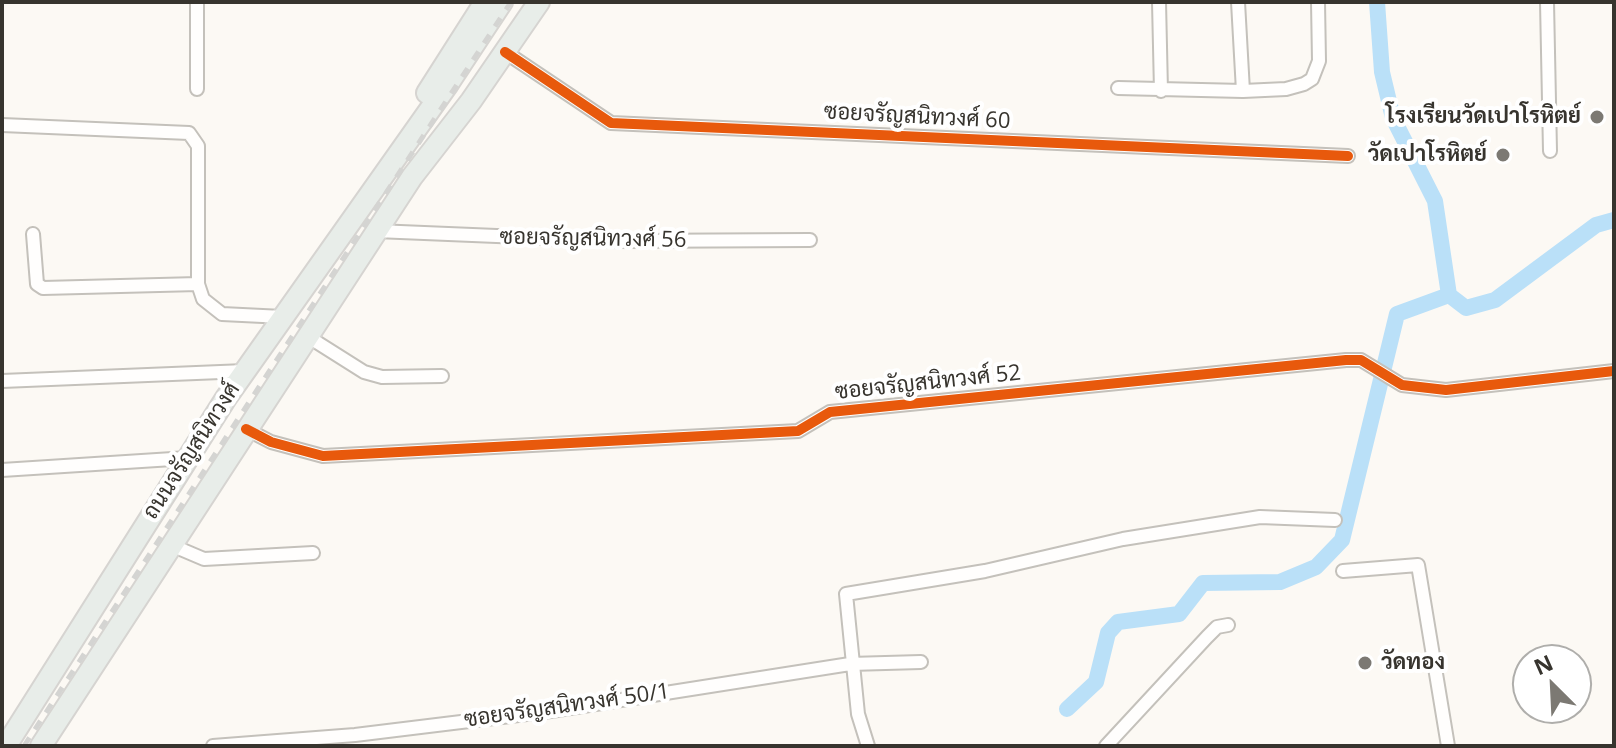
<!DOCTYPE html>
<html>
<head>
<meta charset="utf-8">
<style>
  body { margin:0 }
  #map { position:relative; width:1616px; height:748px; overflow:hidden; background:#fcf9f4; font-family:"Open Sans",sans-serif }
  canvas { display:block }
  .frame { position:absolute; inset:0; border:4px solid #37342e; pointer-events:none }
  .north { position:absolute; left:1512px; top:644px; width:80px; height:80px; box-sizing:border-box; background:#fff; border:2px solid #afaeab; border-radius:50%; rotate:336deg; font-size:22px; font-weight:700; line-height:32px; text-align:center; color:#37342e }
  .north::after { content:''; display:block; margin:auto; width:28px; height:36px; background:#7c7973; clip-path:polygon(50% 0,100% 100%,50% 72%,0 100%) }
</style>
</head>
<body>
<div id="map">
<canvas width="1616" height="748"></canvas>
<div class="frame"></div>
<div class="north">N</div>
</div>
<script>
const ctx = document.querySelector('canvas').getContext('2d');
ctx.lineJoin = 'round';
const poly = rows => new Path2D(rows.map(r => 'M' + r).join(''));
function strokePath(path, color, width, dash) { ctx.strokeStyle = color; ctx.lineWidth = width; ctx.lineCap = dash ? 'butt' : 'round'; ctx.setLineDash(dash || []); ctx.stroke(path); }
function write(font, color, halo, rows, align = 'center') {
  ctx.font = font + ' "Open Sans",Sarabun,sans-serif'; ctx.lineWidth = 8; ctx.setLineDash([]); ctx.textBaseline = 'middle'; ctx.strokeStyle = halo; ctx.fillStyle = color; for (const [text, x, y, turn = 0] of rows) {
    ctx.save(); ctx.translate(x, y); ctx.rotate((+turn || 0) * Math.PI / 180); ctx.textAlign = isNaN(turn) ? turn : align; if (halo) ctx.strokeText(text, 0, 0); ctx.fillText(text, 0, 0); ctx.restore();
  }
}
const canal = poly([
  [1377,2,1382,72,1393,118,1435,201,1449,295,1466,308,1495,300,1596,225,1614,220],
  [1067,709,1096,682,1108,633,1118,622,1179,614,1203,583,1280,582,1316,567,1342,540,1397,314,1449,295]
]);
const minor = poly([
  [1159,2,1161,91],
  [1238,2,1243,91],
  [1547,2,1550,151],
  [505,52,611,123,1348,156],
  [1118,88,1243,91,1286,89,1304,84,1312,79,1319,61,1318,2],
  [197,89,197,2],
  [2,125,189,133,198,146,198,284,203,299,222,314,283,317],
  [376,231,617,241,810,240],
  [33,234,37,284,43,288,198,284],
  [307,336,364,372,382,377,442,376],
  [2,381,245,371],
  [246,429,271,442,323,456,798,431,830,412,1346,360,1361,360,1402,385,1446,390,1614,371],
  [2,470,188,458],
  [171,545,204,559,313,553],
  [1343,571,1418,565,1448,746],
  [213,746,355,735,551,711,850,664,921,662],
  [868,746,858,714,846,594,985,571,1123,539,1260,517,1335,520],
  [1106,746,1207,637,1217,627,1228,625]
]);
const primary = poly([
  [427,93,485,2],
  [6,746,226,398,448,84,502,2],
  [41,746,412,177,471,101,539,2]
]);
const rail = poly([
  [24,746,511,2]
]);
const cycleway = poly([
  [505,52,611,123,1348,156],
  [246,429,271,442,323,456,798,431,830,412,1346,360,1361,360,1402,385,1446,390,1614,371]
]);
const markers = [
  [1597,117,8,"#7c7973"],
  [1503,155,8,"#7c7973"],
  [1365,663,8,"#7c7973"]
];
const streetNames = [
  ["ซอยจรัญสนิทวงศ์ 60",917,117,3],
  ["ซอยจรัญสนิทวงศ์ 56",593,239,1],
  ["ซอยจรัญสนิทวงศ์ 52",928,383,-6],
  ["ถนนจรัญสนิทวงศ์",192,451,-57],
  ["ซอยจรัญสนิทวงศ์ 50/1",567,706,-8]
];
const poiNames = [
  ["โรงเรียนวัดเปาโรหิตย์",1581,117],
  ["วัดเปาโรหิตย์",1487,155],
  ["วัดทอง",1381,663,"left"]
];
strokePath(canal, '#bae0f8', 16);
strokePath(minor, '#c4c1bb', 16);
strokePath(primary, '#d6d4d1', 24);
strokePath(minor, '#fffefd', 12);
strokePath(primary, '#e8ede9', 20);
strokePath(rail, '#d4d4d2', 5, [10, 10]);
strokePath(cycleway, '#e8590c', 10);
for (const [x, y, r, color] of markers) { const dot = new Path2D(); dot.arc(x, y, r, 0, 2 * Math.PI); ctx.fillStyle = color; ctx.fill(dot); strokePath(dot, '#fff', 3); }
write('22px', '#37342e', '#fff', streetNames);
write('bold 22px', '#37342e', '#fff', poiNames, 'right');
</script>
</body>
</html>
